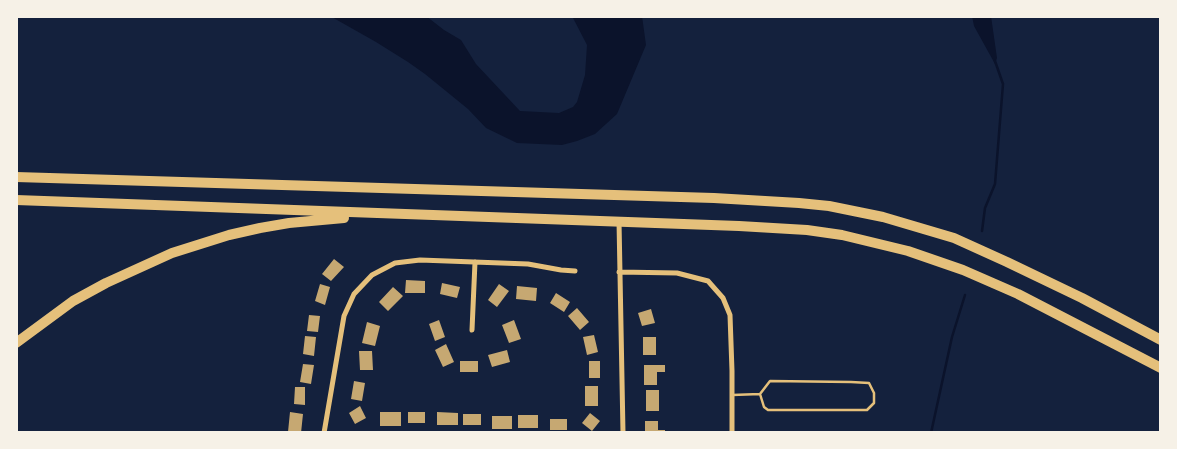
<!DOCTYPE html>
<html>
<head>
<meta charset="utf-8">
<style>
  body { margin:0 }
  #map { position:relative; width:1177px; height:449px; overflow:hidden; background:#14213d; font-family:"Roboto Condensed",sans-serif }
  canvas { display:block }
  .frame { position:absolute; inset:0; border:18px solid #f6f1e7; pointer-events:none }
</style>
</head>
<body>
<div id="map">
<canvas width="1177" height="449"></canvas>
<div class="frame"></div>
</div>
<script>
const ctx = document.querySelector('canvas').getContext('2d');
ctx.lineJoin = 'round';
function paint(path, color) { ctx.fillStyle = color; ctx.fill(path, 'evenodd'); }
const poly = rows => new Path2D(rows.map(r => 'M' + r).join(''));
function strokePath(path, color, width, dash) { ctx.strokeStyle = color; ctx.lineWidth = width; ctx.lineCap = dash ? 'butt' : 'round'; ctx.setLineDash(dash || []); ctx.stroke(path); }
const water = poly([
  [330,16,426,16,444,30,461,40,476,64,520,111,559,113,573,107,577,102,585,75,587,45,572,16,642,16,646,45,617,114,595,134,577,141,562,145,517,143,486,128,468,109,425,74,408,62,376,42],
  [972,16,991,16,997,58,995,64,974,26]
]);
const stream = poly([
  [982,231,985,208,995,184,1003,84,995,61],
  [931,433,952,337,965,295]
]);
const building = poly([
  [334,259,344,267,331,281,322,274],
  [406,280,425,281,425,293,405,293],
  [442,283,460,287,457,298,440,294],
  [320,284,330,287,325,305,315,301],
  [499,284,509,291,497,307,488,300],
  [517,286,537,288,536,301,516,299],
  [393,287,403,296,388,311,379,302],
  [556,293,570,302,564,312,550,303],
  [577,308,589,322,580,330,568,316],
  [651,309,655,323,642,326,638,313],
  [309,315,320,316,318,332,307,331],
  [439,320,445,337,435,341,429,324],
  [514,320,521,339,509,343,502,325],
  [367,322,380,326,375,346,362,343],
  [594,335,598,352,587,355,583,337],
  [305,336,316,337,314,356,303,354],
  [643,337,656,337,656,355,643,355],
  [446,344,454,362,443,367,435,350],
  [507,350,510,362,492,367,488,355],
  [359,351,372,351,373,370,360,370],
  [460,361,478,361,478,372,460,372],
  [589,361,600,361,600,378,589,378],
  [303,364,314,365,311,384,300,382],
  [644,365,665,365,665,372,657,372,657,385,644,385],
  [354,381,365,383,362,401,351,399],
  [585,386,598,386,598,406,585,406],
  [295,387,305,387,305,405,294,404],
  [646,390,659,390,659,411,646,411],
  [360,406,366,418,355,424,349,413],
  [290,412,303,414,301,433,288,432],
  [380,412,401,412,401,426,380,426],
  [408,412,425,412,425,423,408,423],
  [437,412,458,413,458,425,437,425],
  [590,413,600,421,592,431,582,423],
  [463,414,481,414,481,425,463,425],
  [518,415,538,415,538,428,518,428],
  [492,416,512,416,512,429,492,429],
  [550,419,567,419,567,430,550,430],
  [645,421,658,421,658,430,665,430,665,433,645,433]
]);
const service = poly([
  [732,395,760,394,770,381,851,382,869,383,874,393,874,403,867,410,768,410,764,407,760,394]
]);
const minor = poly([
  [619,221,623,433],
  [619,272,677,273,708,281,723,298,730,315,732,371,732,433],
  [472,330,475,262],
  [324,433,344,316,354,294,372,275,395,263,420,260,528,264,561,270,575,271]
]);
const motorway = poly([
  [16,177,714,198,799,203,829,206,883,217,954,238,1007,262,1082,298,1161,340],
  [16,200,739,226,807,230,842,235,908,251,963,270,1018,294,1161,368],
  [16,343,73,301,106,283,172,253,229,235,260,228,289,223,344,218]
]);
paint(water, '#0b132b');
strokePath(stream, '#0b132b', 2.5);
paint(building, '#c6a872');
strokePath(service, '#e5c07b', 2.5);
strokePath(minor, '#e5c07b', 5);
strokePath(motorway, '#e5c07b', 10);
</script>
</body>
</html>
